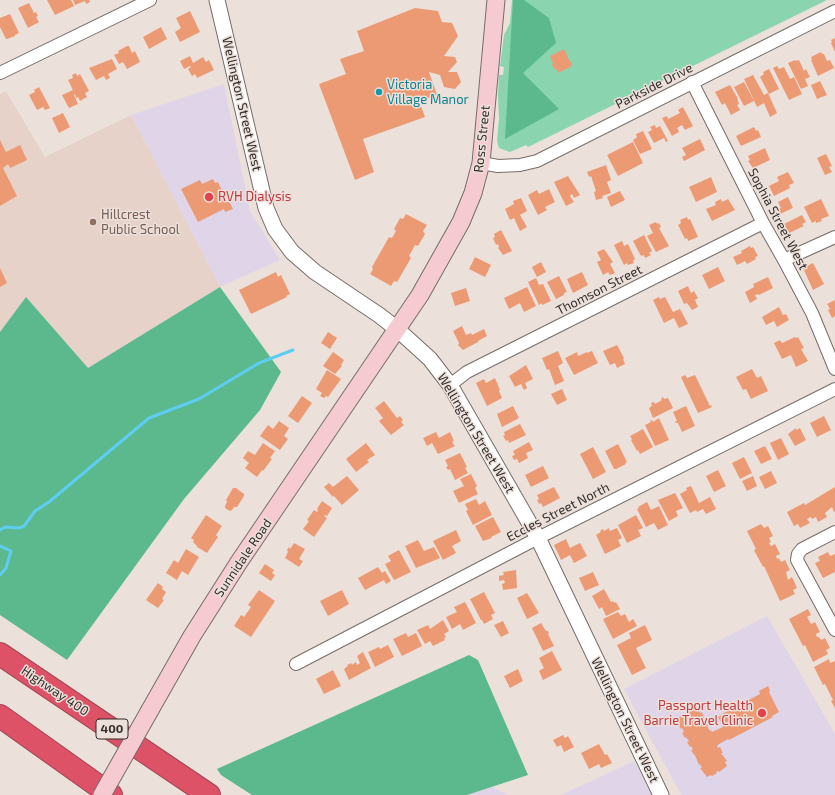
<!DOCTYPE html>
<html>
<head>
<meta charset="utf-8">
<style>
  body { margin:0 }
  canvas { display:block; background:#ece0db }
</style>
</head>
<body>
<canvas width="835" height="795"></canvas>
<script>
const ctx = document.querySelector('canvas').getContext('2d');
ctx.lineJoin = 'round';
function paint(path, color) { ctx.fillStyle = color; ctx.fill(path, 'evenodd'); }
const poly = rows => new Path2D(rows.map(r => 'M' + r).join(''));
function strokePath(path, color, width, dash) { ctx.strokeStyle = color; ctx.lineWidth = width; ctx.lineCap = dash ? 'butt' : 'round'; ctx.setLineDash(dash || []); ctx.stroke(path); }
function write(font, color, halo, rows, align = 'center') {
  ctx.font = font + ' "Exo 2",sans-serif'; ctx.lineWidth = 3; ctx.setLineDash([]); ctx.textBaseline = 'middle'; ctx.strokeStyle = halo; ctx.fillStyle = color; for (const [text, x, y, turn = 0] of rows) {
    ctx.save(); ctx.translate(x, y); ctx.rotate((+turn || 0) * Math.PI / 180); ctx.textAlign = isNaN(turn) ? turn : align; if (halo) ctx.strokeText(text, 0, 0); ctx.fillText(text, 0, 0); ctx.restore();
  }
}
const commercial = poly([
  [224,84,250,211,280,260,220,287,131,115],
  [767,616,835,734,835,795,681,795,624,689],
  [634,761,652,795,561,795],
  [492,787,508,795,467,795]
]);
const built = poly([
  [6,91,45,157,131,115,220,287,88,368,26,297,0,332,0,94]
]);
const green = poly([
  [512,0,827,0,528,147,526,145,510,152,499,148,497,141,499,119,498,94,499,75,503,75,504,67,500,66,504,35,510,23]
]);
const forest = poly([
  [513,0,524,0,549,18,556,43,523,73,559,109,505,139],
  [220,287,281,372,260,410,184,499,67,660,0,615,0,332,26,297,88,368],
  [469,655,478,660,528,775,467,795,252,795,221,775,217,769]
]);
const stream = poly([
  [0,530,5,527,19,528,24,526,35,511,49,502,149,418,199,399,259,363,293,350],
  [0,546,11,551,6,568,0,575]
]);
const building = poly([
  [47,0,71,0,74,6,55,15],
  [73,0,89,0,90,2,86,4,85,1,75,5],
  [29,3,34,13,36,12,38,16,36,17,39,22,28,28,18,8],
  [415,8,438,11,442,22,452,23,458,36,444,56,455,57,457,62,448,72,457,72,461,82,455,89,444,87,440,75,429,72,437,95,419,101,425,117,363,139,374,172,355,180,319,84,346,74,340,59,364,51,357,31],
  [190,11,200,32,180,42,175,32,181,28,176,18],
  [10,14,19,33,15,35,15,36,7,39,6,39,0,27,0,18],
  [161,27,167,39,149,49,143,37],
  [835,38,835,52,831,43,832,42,831,40],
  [127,46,129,46,132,53,135,51,140,62,127,69,123,62,119,64,114,55,119,53,118,51],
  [564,49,570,62,571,61,572,66,558,73,556,68,554,69,552,64,553,64,550,56],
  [821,52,822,54,824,54,827,61,830,60,834,68,818,76,811,60,812,60,811,57],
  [190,56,193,63,203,57,206,62,209,60,214,70,197,78,195,74,192,76,188,69,191,67,190,66,184,69,180,61],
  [112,59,117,69,108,74,110,78,106,80,104,76,96,80,89,68],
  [795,60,796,61,799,60,804,71,806,69,810,77,805,79,808,86,801,89,788,63],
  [777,66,779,69,784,67,790,79,794,77,802,94,789,100,773,68],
  [769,69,779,89,769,94,760,77,764,74,763,72],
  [76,73,77,76,80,74,89,91,85,93,87,97,80,101,78,97,76,98,75,94,74,95,78,104,69,108,62,95,73,90,68,80,73,78,72,75],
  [753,75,764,95,768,93,777,113,770,117,764,103,757,107,744,79],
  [820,81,827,95,817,99,811,85],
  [744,82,754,101,744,106,734,87],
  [730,85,737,97,739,104,737,105,740,110,731,115,725,103,722,105,715,92],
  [39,87,50,108,45,110,43,107,37,110,29,95,35,92,34,90],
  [683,107,693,126,685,130,682,125,677,128,679,132,672,136,662,118,667,116,668,119,680,113,678,110],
  [63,113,70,127,59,133,52,118],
  [655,125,656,128,660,126,668,141,666,142,664,138,654,143,648,132,652,130,650,127],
  [754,127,756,131,758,130,761,137,741,146,736,136],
  [643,131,652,149,640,154,633,140,637,137,636,134],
  [700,139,705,150,684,161,682,157,686,155,682,148],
  [0,140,6,152,20,145,27,160,10,168,8,164,3,168,17,196,0,206],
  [633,142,643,163,618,176,607,155],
  [765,148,770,160,753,168,748,161,750,160,748,156],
  [826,154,832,166,829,167,832,172,825,175,817,158],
  [606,165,611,180,607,182,611,193,602,196,603,198,596,200,594,192,596,191,591,176,589,177,587,172],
  [788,172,794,183,789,185,790,188,774,196,769,186,779,181,777,177],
  [568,176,580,195,574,198,572,194,570,196,574,202,566,206,554,182],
  [711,177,717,192,696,202,689,187],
  [213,179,215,183,218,182,227,202,229,201,233,209,225,212,224,209,198,222,181,189,200,180,202,184],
  [549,189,555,202,545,207,547,210,538,215,528,195,537,190,539,194],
  [620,191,625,200,611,207,607,197],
  [788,197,793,208,780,214,778,209,781,208,778,202],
  [521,198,527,211,520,215,527,227,520,231,514,218,510,220,505,209,514,204,513,201],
  [721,199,722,202,728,199,735,210,712,221,706,209,716,205,715,202],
  [821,199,829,216,821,219,822,221,816,223,816,221,812,223,804,207],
  [406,214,427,225,423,231,425,234,418,246,415,245,409,256,411,258,397,282,394,281,391,286,370,274,373,269,372,267,389,237,392,238,396,231,394,229,400,218,403,219],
  [802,215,806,222,802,224,804,226,789,233,784,224],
  [687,217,688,220,690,219,698,237,688,241,687,238,685,239,678,225,681,223,680,220],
  [656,222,657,224,659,223,661,227,659,228,669,246,656,252,647,236,653,233,649,225],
  [501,230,512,251,503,255,498,248,499,247,498,244,496,245,493,238,495,237,494,234],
  [644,235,652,251,649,253,651,255,645,258,644,255,641,256,633,241],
  [622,241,624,246,628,244,635,259,633,261,634,263,628,265,627,263,624,265,614,245],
  [750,246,751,248,753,247,758,256,755,257,756,259,747,264,745,261,737,265,733,257,742,253,741,251],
  [604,249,613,262,610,264,615,273,610,275,608,272,603,275,597,262,601,260,597,252],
  [475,257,491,265,485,277,469,269],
  [541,262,546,272,537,277,532,267],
  [813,263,824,284,813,290,803,268],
  [718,267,725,281,709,289,702,275],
  [0,268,7,283,0,287],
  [276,272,278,277,281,275,290,294,286,296,287,297,251,314,239,290],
  [582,272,588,285,573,293,567,279],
  [559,276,567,292,564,293,564,295,556,299,547,282],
  [768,277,773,288,759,295,758,294,755,295,757,299,750,303,745,292,754,287,753,284],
  [536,278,539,285,543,284,551,301,542,305,542,303,539,305,528,282],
  [688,286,691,293,694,291,698,298,695,300,698,307,692,310,687,303,684,304,678,291],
  [527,287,536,306,524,312,520,303,509,309,504,298],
  [466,288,470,301,455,306,451,293],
  [659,297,660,299,665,297,673,312,680,309,688,324,679,328,674,318,664,323,653,300],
  [835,300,835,316,832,318,828,310,830,309,827,304],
  [779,307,783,315,786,314,789,320,777,327,774,321,766,325,762,317],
  [462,326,466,335,471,333,472,335,484,329,487,336,478,341,478,342,463,350,458,345,459,343,453,331],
  [328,332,337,338,330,349,321,343],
  [795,337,796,338,798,337,804,348,801,349,808,361,796,367,791,355,782,359,774,343,780,340,782,343],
  [617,345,624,358,623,359,625,364,617,368,615,363,610,365,603,351],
  [558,351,563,363,558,366,564,381,555,385,549,369,547,370,542,358],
  [592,351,598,363,574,375,565,358,577,352,578,356,587,352,587,353],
  [333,352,344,360,341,365,342,366,335,374,323,366],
  [526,365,533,379,525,383,527,388,524,390,521,384,515,387,509,376],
  [752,369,757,378,761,376,768,391,751,399,746,389,743,390,736,377],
  [327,370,341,379,328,397,326,396,324,398,320,396,322,393,316,389],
  [685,375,687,378,695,375,710,406,711,405,712,407,698,413,681,377],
  [495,378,500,390,499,391,502,398,487,406,476,383,484,379,486,383],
  [562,389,567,400,557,405,551,394],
  [302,396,312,403,298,423,288,416],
  [663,397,664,399,668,398,673,408,653,418,649,408,652,406,651,403,654,402,655,404,662,400,661,399],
  [384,401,397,418,400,416,403,420,401,422,404,425,391,435,379,421,383,418,375,408],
  [513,406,519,418,502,427,497,414],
  [686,406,695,426,682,432,678,423,676,423,675,421,677,421,673,412],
  [824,416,831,430,817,437,810,423],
  [659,418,669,440,655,446,645,425,651,422,650,421,652,420,653,422],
  [279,421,289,428,284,436,288,439,280,450,260,436,268,425,273,429],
  [520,424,526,435,509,443,508,440,506,441,503,436,505,435,504,432],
  [796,428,796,430,800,428,806,440,795,446,788,434],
  [643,429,653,447,640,454,638,450,637,451,631,440,632,439,630,436],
  [436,432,439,438,450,432,454,441,452,442,455,446,438,454,432,443,427,446,423,438],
  [781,438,789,454,778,460,770,443],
  [529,442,533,450,526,453,528,458,519,463,517,459,514,460,512,456,515,455,513,451],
  [263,443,275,451,270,458,272,459,263,471,262,470,257,477,245,468,249,463,243,458,248,451,255,455],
  [366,443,375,455,367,460,369,462,356,472,346,459],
  [618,444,627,462,625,463,626,464,616,469,614,469,605,451],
  [765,446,772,459,761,464,754,451],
  [593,447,606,472,593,479,580,454],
  [460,453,467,467,465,468,468,473,455,480,450,469,448,470,446,467,448,466,445,460],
  [744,457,752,473,740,479,732,463],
  [543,466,549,478,531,487,525,475],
  [718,470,726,486,714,492,706,476],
  [771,471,777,483,765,489,759,477],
  [471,474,477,486,475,488,478,494,459,503,453,491,464,486,460,479],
  [347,476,359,490,342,505,334,496,333,497,324,487,329,483,333,487],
  [753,476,757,486,747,491,742,481],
  [691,486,699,503,710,497,716,509,706,514,703,509,697,512,696,510,690,513,680,494,687,490,686,488],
  [554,487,560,498,543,507,541,503,539,504,537,500,539,499,537,495],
  [835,487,835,511,834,512,832,507,825,513,827,517,818,522,816,517,812,519,811,517,807,519,810,523,800,528,798,524,794,526,787,512,804,503,805,505],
  [233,488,236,488,244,494,244,496,237,507,234,507,232,510,230,511,225,508,225,506,227,502,226,500],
  [675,493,683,508,676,511,678,516,669,521,658,500],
  [476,499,479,505,485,501,492,515,473,525,466,511,468,510,465,504],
  [322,501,332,508,327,516,325,515,324,516,327,518,314,537,303,529,309,521,307,520,314,510,317,512,318,510,317,509],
  [647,502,651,510,659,506,668,525,658,530,654,523,646,527,637,509,639,508,638,507],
  [206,515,222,526,216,535,218,537,207,553,197,547,197,546,193,542,194,540,191,538],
  [636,515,643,528,638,530,641,536,627,543,618,525],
  [493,517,501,532,491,537,492,538,483,541,475,526],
  [761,524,764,528,768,526,773,536,769,538,771,542,769,543,771,546,775,544,780,554,776,556,777,559,779,558,781,562,785,560,790,570,786,572,788,580,792,577,797,588,793,590,795,594,780,601,764,566,763,567,754,550,756,549,747,531],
  [609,528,610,531,617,528,622,538,618,540,621,546,605,554,596,535,601,532,600,531,603,529,604,531],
  [456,530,461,541,452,546,456,553,443,560,433,541],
  [566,539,570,548,580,543,587,556,574,563,570,555,561,560,554,545],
  [418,540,424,551,434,547,440,558,416,568,405,546],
  [294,543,305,549,299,559,303,561,299,567,285,558,288,552,287,550,289,547,290,549],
  [186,549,199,557,188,575,182,571,177,580,166,573,174,560,178,563],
  [399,550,411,572,394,580,385,564,391,561,388,556],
  [828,552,830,556,835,554,835,572,823,578,815,563,820,561,818,557],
  [265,564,274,570,272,573,275,575,271,581,259,573],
  [378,567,382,573,385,571,391,581,386,584,384,580,365,590,358,578],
  [516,570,517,588,503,590,502,584,505,583,504,580,499,581,499,576,504,575,503,572],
  [593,572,599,585,585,591,579,578],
  [158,583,163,587,162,589,166,592,162,599,164,600,158,608,146,600],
  [604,589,611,602,613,601,614,603,616,602,620,609,606,616,602,607,599,609,592,596],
  [259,590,275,601,251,637,234,626,241,615,244,617,251,607,248,605],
  [342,590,349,604,328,616,320,601],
  [484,592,495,613,491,615,493,619,484,624,482,620,481,620,470,599],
  [527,593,539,613,527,619,517,598],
  [465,602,476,623,463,630,460,624,452,629,446,617,457,612,454,607],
  [808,609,811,615,807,617,811,624,815,622,820,632,816,634,817,637,819,637,821,640,825,638,830,648,826,650,828,654,813,662,805,645,803,646,789,619],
  [618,612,621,616,625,614,629,622,633,619,637,626,613,639,603,619],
  [443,620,449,631,444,634,446,637,444,638,445,640,433,646,430,641,425,644,417,630,428,625,430,629],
  [503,621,509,633,501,637,494,625],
  [541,623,546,631,548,631,549,633,548,634,554,646,543,651,532,628],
  [645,625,652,640,636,648,646,668,632,675,617,645,631,638,629,633],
  [406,633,408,637,416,633,422,646,402,656,393,639],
  [388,645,394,657,375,667,368,652,379,647,380,649],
  [552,651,562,670,543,680,539,671,544,668,539,658],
  [363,652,371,668,349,680,344,669,348,666,347,665,351,663,352,665,356,662,357,665,360,663,357,656],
  [829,659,830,663,835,661,835,708,831,701,833,700,825,684,823,685,814,667],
  [518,669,523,681,510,688,504,676],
  [333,670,341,686,324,694,316,679],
  [768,686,770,691,769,692,779,712,772,716,773,717,729,740,728,739,719,744,717,746,718,748,720,747,723,753,721,753,727,761,725,762,727,766,719,772,718,771,716,772,717,773,712,776,711,775,707,777,700,768,702,768,700,764,699,765,695,755,694,755,691,750,693,750,691,746,690,747,687,742,689,741,686,737,685,738,682,733,684,732,682,728,681,729,678,724,679,723,677,719,686,713,687,714,693,709,694,711,698,708,700,713,702,712,705,721,706,721,709,725,707,726,710,731,711,730,712,732,723,727,718,717,722,715,722,714,760,694,759,691],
  [563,735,565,738,568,736,574,747,564,752,561,745,557,747,553,740],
  [599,744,605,755,607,754,612,763,601,768,599,764,589,769,581,753]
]);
const minor = poly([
  [0,73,150,0],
  [692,82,763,223,784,260,812,313,835,369],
  [481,163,498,166,520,165,537,161,835,11],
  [784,260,835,237],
  [450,385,467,372,763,223],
  [835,532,802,549,798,554,797,560,835,630],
  [296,664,538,538,835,389]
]);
const tertiary = poly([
  [217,0,266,208,275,229,292,252,315,272,379,315,397,329,430,359,450,385,538,538,661,795]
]);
const secondary = poly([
  [150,710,192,636,239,562,420,295,461,222,473,193,481,163,496,0]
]);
const motorway = poly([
  [0,654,209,795],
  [0,716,111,795]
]);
const secondaryBridge = poly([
  [102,795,150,710]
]);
const markers = [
  [379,92,4,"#0f9aa8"],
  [209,197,5,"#e0444e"],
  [93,222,4,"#8d6e63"],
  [762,713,5,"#e0444e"]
];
const shields = [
  [112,729,32]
];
const shieldNames = [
  ["400",112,729]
];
const cultureNames = [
  ["Victoria",387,85],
  ["Village Manor",387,100]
];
const streetNames = [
  ["Parkside Drive",654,86,-27],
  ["Wellington Street West",242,104,77],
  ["Ross Street",482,139,-84],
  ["Sophia Street West",778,219,62],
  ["Thomson Street",599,290,-27],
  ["Wellington Street West",476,433,59],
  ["Eccles Street North",558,512,-27],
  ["Sunnidale Road",243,558,-56],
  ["Highway 400",55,691,34],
  ["Wellington Street West",625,720,64]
];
const healthNames = [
  ["RVH Dialysis",218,197],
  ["Passport Health",753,706,"right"],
  ["Barrie Travel Clinic",753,721,"right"]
];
const educationNames = [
  ["Hillcrest",101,215],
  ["Public School",101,230]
];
paint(commercial, '#e0d4e8');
paint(built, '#e6d2c9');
paint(green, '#8ad5af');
paint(forest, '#5bb98d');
strokePath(stream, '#5fcdf2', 3);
paint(building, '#ec9a74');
strokePath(minor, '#766c67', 14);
strokePath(tertiary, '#766c67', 17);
strokePath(secondary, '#766c67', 19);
strokePath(motorway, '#a14552', 24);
strokePath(minor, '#fff', 12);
strokePath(tertiary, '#fff', 15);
strokePath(secondary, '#f5cbd1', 17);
strokePath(motorway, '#dd5267', 22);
strokePath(secondaryBridge, '#766c67', 19, []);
strokePath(secondaryBridge, '#f5cbd1', 17);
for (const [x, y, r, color] of markers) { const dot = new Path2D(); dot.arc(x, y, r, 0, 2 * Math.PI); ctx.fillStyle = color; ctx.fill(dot); strokePath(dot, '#ece0db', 1.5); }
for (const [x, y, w] of shields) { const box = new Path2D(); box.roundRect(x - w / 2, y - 10, w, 20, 3); ctx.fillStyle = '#ece0db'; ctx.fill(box); strokePath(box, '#322d2b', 1); }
write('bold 12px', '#322d2b', null, shieldNames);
write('13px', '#0d838f', '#ece0db', cultureNames, 'left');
write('13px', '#322d2b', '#ece0db', streetNames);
write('13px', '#be3a42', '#ece0db', healthNames, 'left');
write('13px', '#785e54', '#ece0db', educationNames, 'left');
</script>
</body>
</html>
